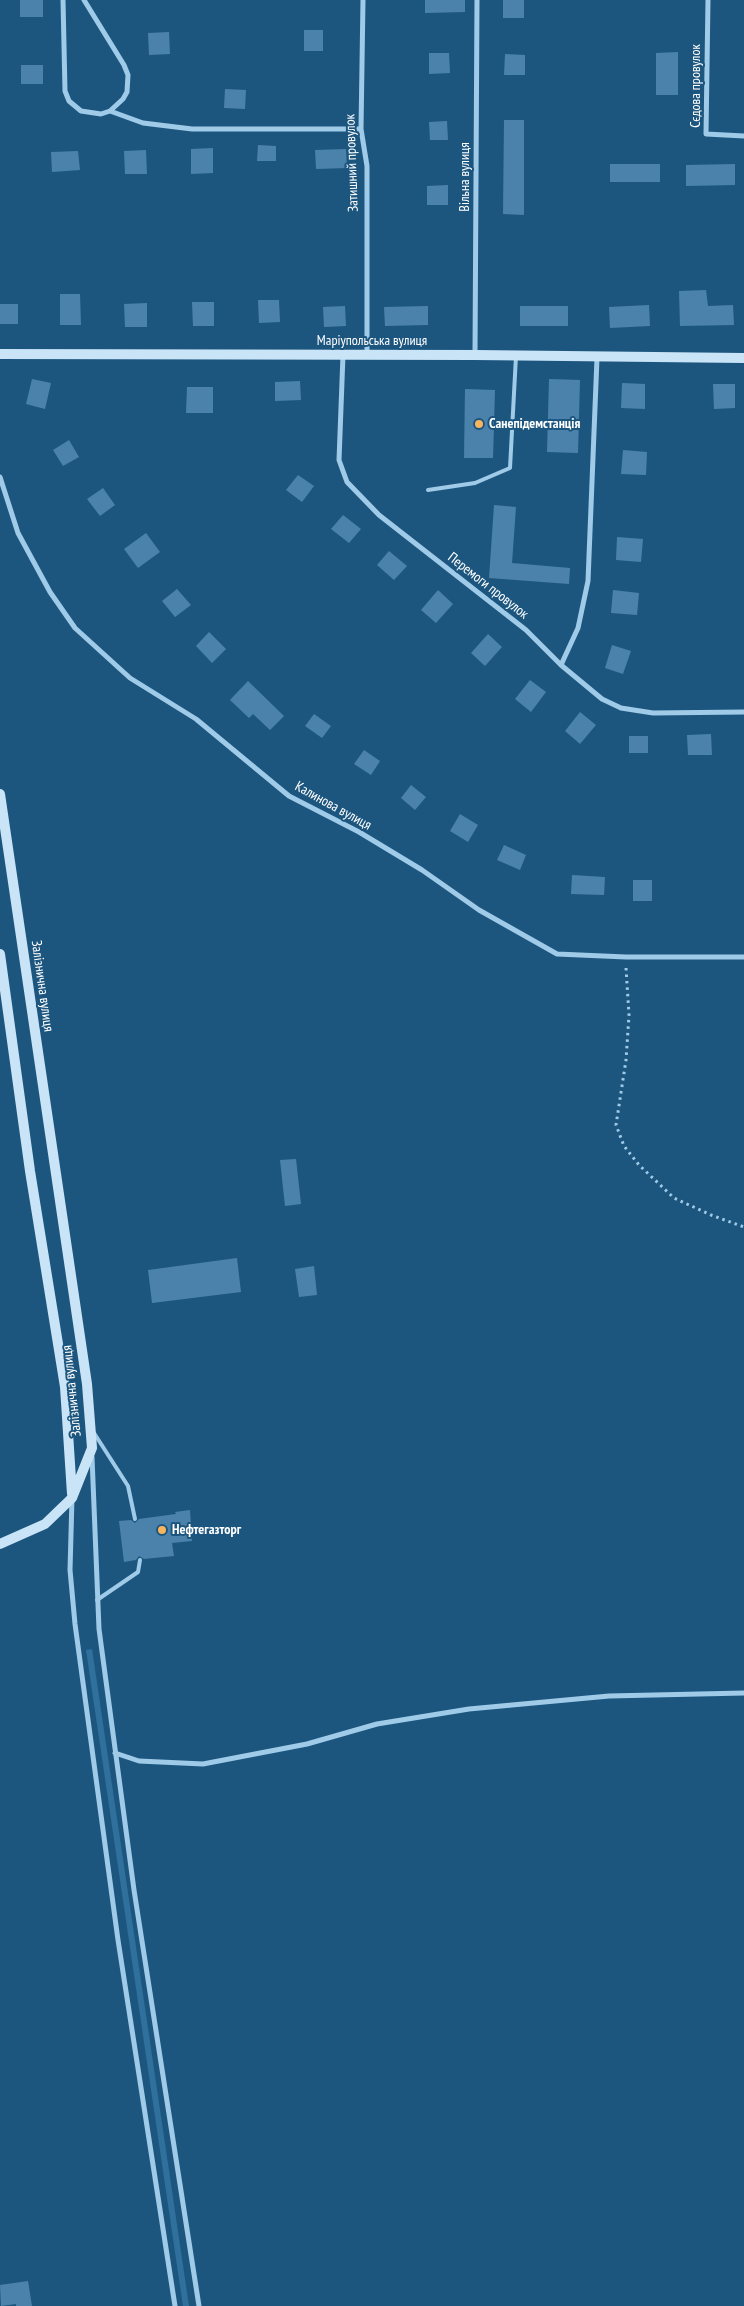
<!DOCTYPE html>
<html>
<head>
<meta charset="utf-8">
<style>
  body { margin:0 }
  canvas { display:block; background:#1c567f }
</style>
</head>
<body>
<canvas width="744" height="2306"></canvas>
<script>
const ctx = document.querySelector('canvas').getContext('2d');
ctx.lineJoin = 'round';
function paint(path, color) { ctx.fillStyle = color; ctx.fill(path, 'evenodd'); }
const poly = rows => new Path2D(rows.map(r => 'M' + r).join(''));
function strokePath(path, color, width, dash) { ctx.strokeStyle = color; ctx.lineWidth = width; ctx.lineCap = dash ? 'butt' : 'round'; ctx.setLineDash(dash || []); ctx.stroke(path); }
function write(font, color, halo, rows, align = 'center') {
  ctx.font = font + ' "PT Sans Narrow",sans-serif'; ctx.lineWidth = 4; ctx.setLineDash([]); ctx.textBaseline = 'middle'; ctx.strokeStyle = halo; ctx.fillStyle = color; for (const [text, x, y, turn = 0] of rows) {
    ctx.save(); ctx.translate(x, y); ctx.rotate((+turn || 0) * Math.PI / 180); ctx.textAlign = isNaN(turn) ? turn : align; if (halo) ctx.strokeText(text, 0, 0); ctx.fillText(text, 0, 0); ctx.restore();
  }
}
const green = poly([
  [92,1649,189,2306,183,2306,86,1650]
]);
const building = poly([
  [20,0,43,0,43,17,20,17],
  [425,0,465,0,465,12,425,13],
  [503,0,524,0,524,18,503,18],
  [304,30,323,30,323,51,304,51],
  [169,32,170,54,149,55,148,33],
  [678,52,678,95,656,95,656,53],
  [429,53,449,53,450,73,429,74],
  [505,54,525,55,525,75,504,75],
  [21,65,43,65,43,84,21,84],
  [225,89,246,90,245,109,224,108],
  [504,120,524,120,524,215,503,214],
  [447,121,448,140,430,140,429,122],
  [258,145,276,146,276,161,257,161],
  [213,148,213,173,191,174,191,149],
  [346,149,347,168,316,169,315,150],
  [146,150,147,174,125,174,124,151],
  [78,151,80,170,52,172,51,152],
  [610,164,660,164,660,182,610,182],
  [735,164,735,185,686,186,686,165],
  [448,185,448,205,427,205,427,186],
  [706,290,708,306,733,305,734,325,680,326,679,291],
  [60,294,80,294,81,325,60,325],
  [258,300,279,300,280,322,259,323],
  [192,302,214,302,214,326,193,326],
  [147,303,147,327,125,327,124,304],
  [0,304,18,304,18,324,0,324],
  [649,305,650,326,610,328,609,307],
  [345,306,346,326,324,327,323,307],
  [428,306,428,325,385,326,384,307],
  [520,306,568,306,568,326,520,326],
  [32,379,51,383,45,409,26,404],
  [549,379,580,380,578,453,547,452],
  [300,381,301,400,275,401,275,382],
  [622,383,645,384,645,409,621,408],
  [713,384,735,384,735,408,714,409],
  [187,387,213,387,213,413,186,413],
  [465,389,495,390,493,458,464,458],
  [69,440,79,457,63,466,53,450],
  [623,450,647,452,646,475,621,474],
  [298,475,314,486,302,502,286,490],
  [103,488,115,505,100,516,87,499],
  [494,505,516,507,512,563,570,568,569,584,489,578],
  [343,515,361,529,349,543,331,529],
  [146,533,160,552,138,568,124,549],
  [617,537,643,539,641,562,616,560],
  [389,551,407,566,394,580,377,565],
  [177,589,191,605,175,617,162,601],
  [438,590,453,604,436,623,421,610],
  [613,590,639,593,637,615,611,613],
  [209,632,226,649,212,663,196,646],
  [488,634,502,647,485,666,471,653],
  [612,645,631,651,623,674,605,668],
  [530,680,546,692,531,712,515,699],
  [248,681,284,716,270,730,253,714,249,718,230,700],
  [580,712,596,725,580,744,565,731],
  [314,714,331,726,322,738,305,726],
  [711,734,712,755,688,755,687,735],
  [629,736,648,736,648,753,629,753],
  [364,750,380,761,371,775,354,764],
  [411,785,426,797,415,810,401,798],
  [460,814,478,825,468,842,450,831],
  [504,845,526,855,520,870,497,860],
  [572,875,605,877,604,895,571,894],
  [633,880,652,880,652,901,633,901],
  [296,1159,301,1204,285,1206,280,1160],
  [237,1258,241,1292,152,1303,148,1270],
  [314,1266,317,1295,299,1297,295,1269],
  [190,1510,192,1541,172,1543,174,1556,144,1559,139,1556,136,1560,124,1562,119,1521,131,1520,135,1523,139,1519,176,1514,175,1512],
  [28,2281,32,2306,16,2306,16,2304,1,2306,0,2285]
]);
const path = poly([
  [626,968,629,1015,626,1060,616,1125,624,1146,639,1165,674,1198,711,1215,744,1227]
]);
const lane = poly([
  [428,490,475,483,510,468,516,356],
  [94,1433,128,1486,135,1519],
  [97,1600,138,1572,140,1560]
]);
const street = poly([
  [63,0,65,91,69,101,81,111,101,114,110,111,123,99,127,92,128,75,124,65,84,0],
  [363,0,361,129,367,166,367,354],
  [708,0,706,134,744,136],
  [110,111,143,123,192,129,361,129],
  [343,355,339,460,347,482,379,515,526,630,561,665,602,699,621,708,653,713,744,712],
  [475,355,477,0],
  [0,477,18,533,50,592,75,628,130,678,196,719,289,796,359,832,422,870,479,910,557,954,626,957,744,957],
  [561,665,578,628,588,581,597,358],
  [92,1457,99,1629,134,1890,199,2306],
  [72,1498,70,1570,75,1624,118,1940,175,2306],
  [115,1753,139,1761,203,1764,307,1744,377,1724,469,1709,609,1696,744,1693]
]);
const secondary = poly([
  [0,354,475,355,744,358],
  [0,794,87,1384,92,1448,72,1498,45,1524,0,1544],
  [0,954,30,1171,65,1387,72,1494]
]);
const markers = [
  [479,424,5,"#f9b55d"],
  [162,1530,5,"#f9b55d"]
];
const streetNames = [
  ["Сєдова провулок",696,86,-90],
  ["Затишний провулок",352,163,-92],
  ["Вільна вулиця",465,177,-90],
  ["Маріупольська вулиця",372,341],
  ["Перемоги провулок",488,586,38],
  ["Калинова вулиця",333,806,29],
  ["Залізнична вулиця",42,986,82],
  ["Залізнична вулиця",72,1391,-96]
];
const poiNames = [
  ["Санепідемстанція",489,424],
  ["Нефтегазторг",172,1530]
];
paint(green, '#2f709d');
paint(building, '#4a82ab');
strokePath(path, '#9fcbe9', 3, [2.5, 4]);
strokePath(lane, '#9fcbe9', 4);
strokePath(street, '#9fcbe9', 5);
strokePath(secondary, '#cae4f7', 10);
for (const [x, y, r, color] of markers) { const dot = new Path2D(); dot.arc(x, y, r, 0, 2 * Math.PI); ctx.fillStyle = color; ctx.fill(dot); strokePath(dot, '#1c567f', 2); }
write('14px', '#fff', '#1c567f', streetNames);
write('bold 14px', '#fff', '#1c567f', poiNames, 'left');
</script>
</body>
</html>
